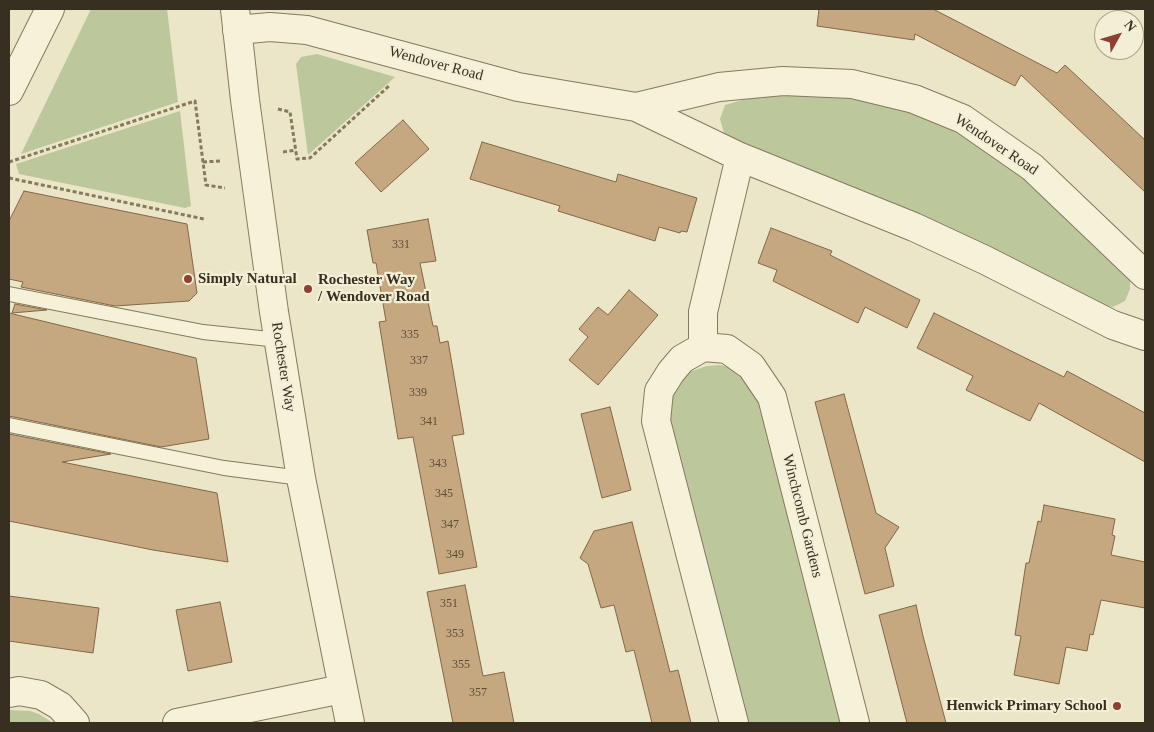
<!DOCTYPE html>
<html>
<head>
<meta charset="utf-8">
<style>
  body { margin:0 }
  #map { position:relative; width:1154px; height:732px; overflow:hidden; background:#ebe6c7; font-family:Georgia,serif }
  canvas { display:block }
  .frame { position:absolute; inset:0; border:10px solid #372f20; pointer-events:none }
  .north { position:absolute; left:1094px; top:10px; width:50px; height:50px; box-sizing:border-box; background:#f3efd6; border:1px solid #a8a28d; border-radius:50%; rotate:51deg; font-size:14px; font-weight:700; line-height:20px; text-align:center; color:#372f20 }
  .north::after { content:''; display:block; margin:auto; width:18px; height:22px; background:#8f4033; clip-path:polygon(50% 0,100% 100%,50% 72%,0 100%) }
</style>
</head>
<body>
<div id="map">
<canvas width="1154" height="732"></canvas>
<div class="frame"></div>
<div class="north">N</div>
</div>
<script>
const ctx = document.querySelector('canvas').getContext('2d');
ctx.lineJoin = 'round';
function paint(path, color) { ctx.fillStyle = color; ctx.fill(path, 'evenodd'); }
const poly = rows => new Path2D(rows.map(r => 'M' + r).join(''));
function strokePath(path, color, width, dash) { ctx.strokeStyle = color; ctx.lineWidth = width; ctx.lineCap = dash ? 'butt' : 'round'; ctx.setLineDash(dash || []); ctx.stroke(path); }
function write(font, color, halo, rows, align = 'center') {
  ctx.font = font + ' Georgia,serif'; ctx.lineWidth = 4.5; ctx.setLineDash([]); ctx.textBaseline = 'middle'; ctx.strokeStyle = halo; ctx.fillStyle = color; for (const [text, x, y, turn = 0] of rows) {
    ctx.save(); ctx.translate(x, y); ctx.rotate((+turn || 0) * Math.PI / 180); ctx.textAlign = isNaN(turn) ? turn : align; if (halo) ctx.strokeText(text, 0, 0); ctx.fillText(text, 0, 0); ctx.restore();
  }
}
const green = poly([
  [91,9,167,9,178,102,21,154],
  [317,54,395,77,308,155,296,64,301,57],
  [780,94,828,95,869,100,912,111,949,127,987,148,1024,177,1130,279,1130,289,1125,301,1113,307,1097,304,738,143,725,136,720,119,725,105,742,100],
  [180,111,191,206,185,208,19,174,16,164],
  [720,365,734,368,756,388,843,723,745,723,667,422,671,392,680,380,692,371,707,366],
  [9,710,30,711,39,714,53,723,9,723]
]);
const building = poly([
  [819,9,933,9,1057,73,1065,65,1145,140,1145,192,1021,75,1015,86,915,34,914,40,817,26,819,9],
  [403,120,429,149,381,192,355,163,403,120],
  [482,142,616,182,618,174,697,198,687,232,681,231,680,233,659,227,655,241,558,211,560,206,470,179,482,142],
  [24,191,187,224,197,293,189,301,115,306,21,287,23,282,9,279,9,221,24,191],
  [428,219,436,261,420,263,433,326,437,326,440,343,448,341,464,434,452,436,477,567,439,574,413,437,398,439,379,322,386,321,376,263,373,263,367,230,428,219],
  [771,228,832,251,830,255,920,300,907,328,865,307,858,323,773,281,777,270,758,263,771,228],
  [629,290,658,315,598,385,569,360,588,337,579,329,598,307,608,315,629,290],
  [15,304,47,310,12,313,15,304],
  [9,313,196,358,209,439,161,447,9,416,9,313],
  [934,313,1064,377,1067,371,1145,413,1145,462,1039,403,1030,421,966,390,973,376,917,348,934,313],
  [844,394,876,513,899,527,885,548,894,586,865,594,815,402,844,394],
  [610,407,631,490,602,498,581,414,610,407],
  [9,434,111,454,62,462,217,493,228,562,153,550,9,521,9,434],
  [1044,505,1115,519,1112,535,1115,536,1111,555,1145,562,1145,608,1101,600,1093,635,1090,634,1087,651,1066,647,1059,684,1014,675,1021,636,1015,635,1026,563,1029,563,1038,521,1041,522,1044,505],
  [632,522,670,672,678,670,691,723,652,723,634,650,626,652,614,605,601,608,588,564,580,558,594,531,632,522],
  [465,585,483,676,504,672,514,723,453,723,427,592,465,585],
  [9,596,99,608,93,653,9,641,9,596],
  [220,602,232,662,188,671,176,610,220,602],
  [916,605,923,636,946,723,907,723,879,615,916,605]
]);
const path = poly([
  [278,109,290,112,297,159,310,158,390,85],
  [283,152,296,150],
  [9,162,195,101,206,185,225,188],
  [203,162,220,161],
  [9,178,204,219]
]);
const service = poly([
  [9,294,203,332,279,340],
  [9,425,224,468,301,478]
]);
const minor = poly([
  [237,30,270,27,307,30,518,87,636,107,740,157,914,227,985,260,1113,325,1145,336],
  [9,91,50,9],
  [636,107,719,87,783,81,852,84,914,99,963,119,1032,167,1145,275],
  [703,347,703,312,740,157],
  [9,693,19,691,41,695,60,706,75,723],
  [177,723,342,689],
  [734,723,656,421,659,391,671,372,682,359,703,347,727,349,751,366,772,397,855,723]
]);
const tertiary = poly([
  [235,9,245,100,274,312,301,478,350,723]
]);
const markers = [
  [188,279,5,"#8f4033"],
  [308,289,5,"#8f4033"],
  [1117,706,5,"#8f4033"]
];
const numberNames = [
  ["331",401,245],
  ["335",410,335],
  ["337",419,361],
  ["339",418,393],
  ["341",429,422],
  ["343",438,464],
  ["345",444,494],
  ["347",450,525],
  ["349",455,555],
  ["351",449,604],
  ["353",455,634],
  ["355",461,665],
  ["357",478,693]
];
const streetNames = [
  ["Wendover Road",436,64,15],
  ["Wendover Road",996,145,34],
  ["Rochester Way",283,367,81],
  ["Winchcomb Gardens",802,516,76]
];
const poiNames = [
  ["Simply Natural",198,279],
  ["Rochester Way",318,280],
  ["/ Wendover Road",318,297],
  ["Henwick Primary School",1107,706,"right"]
];
paint(green, '#bcc89c');
paint(building, '#c6a880');
strokePath(building, '#826745', 1);
strokePath(service, '#85795e', 16);
strokePath(minor, '#85795e', 30);
strokePath(tertiary, '#85795e', 30);
strokePath(path, '#85795e', 3, [4, 2.5]);
strokePath(service, '#f6f2da', 14);
strokePath(minor, '#f6f2da', 28);
strokePath(tertiary, '#f6f2da', 28);
for (const [x, y, r, color] of markers) { const dot = new Path2D(); dot.arc(x, y, r, 0, 2 * Math.PI); ctx.fillStyle = color; ctx.fill(dot); strokePath(dot, '#f3efd6', 2); }
write('12px', '#5b4d38', null, numberNames);
write('15px', '#372f20', '#f3efd6', streetNames);
write('bold 15px', '#372f20', '#f3efd6', poiNames, 'left');
</script>
</body>
</html>
